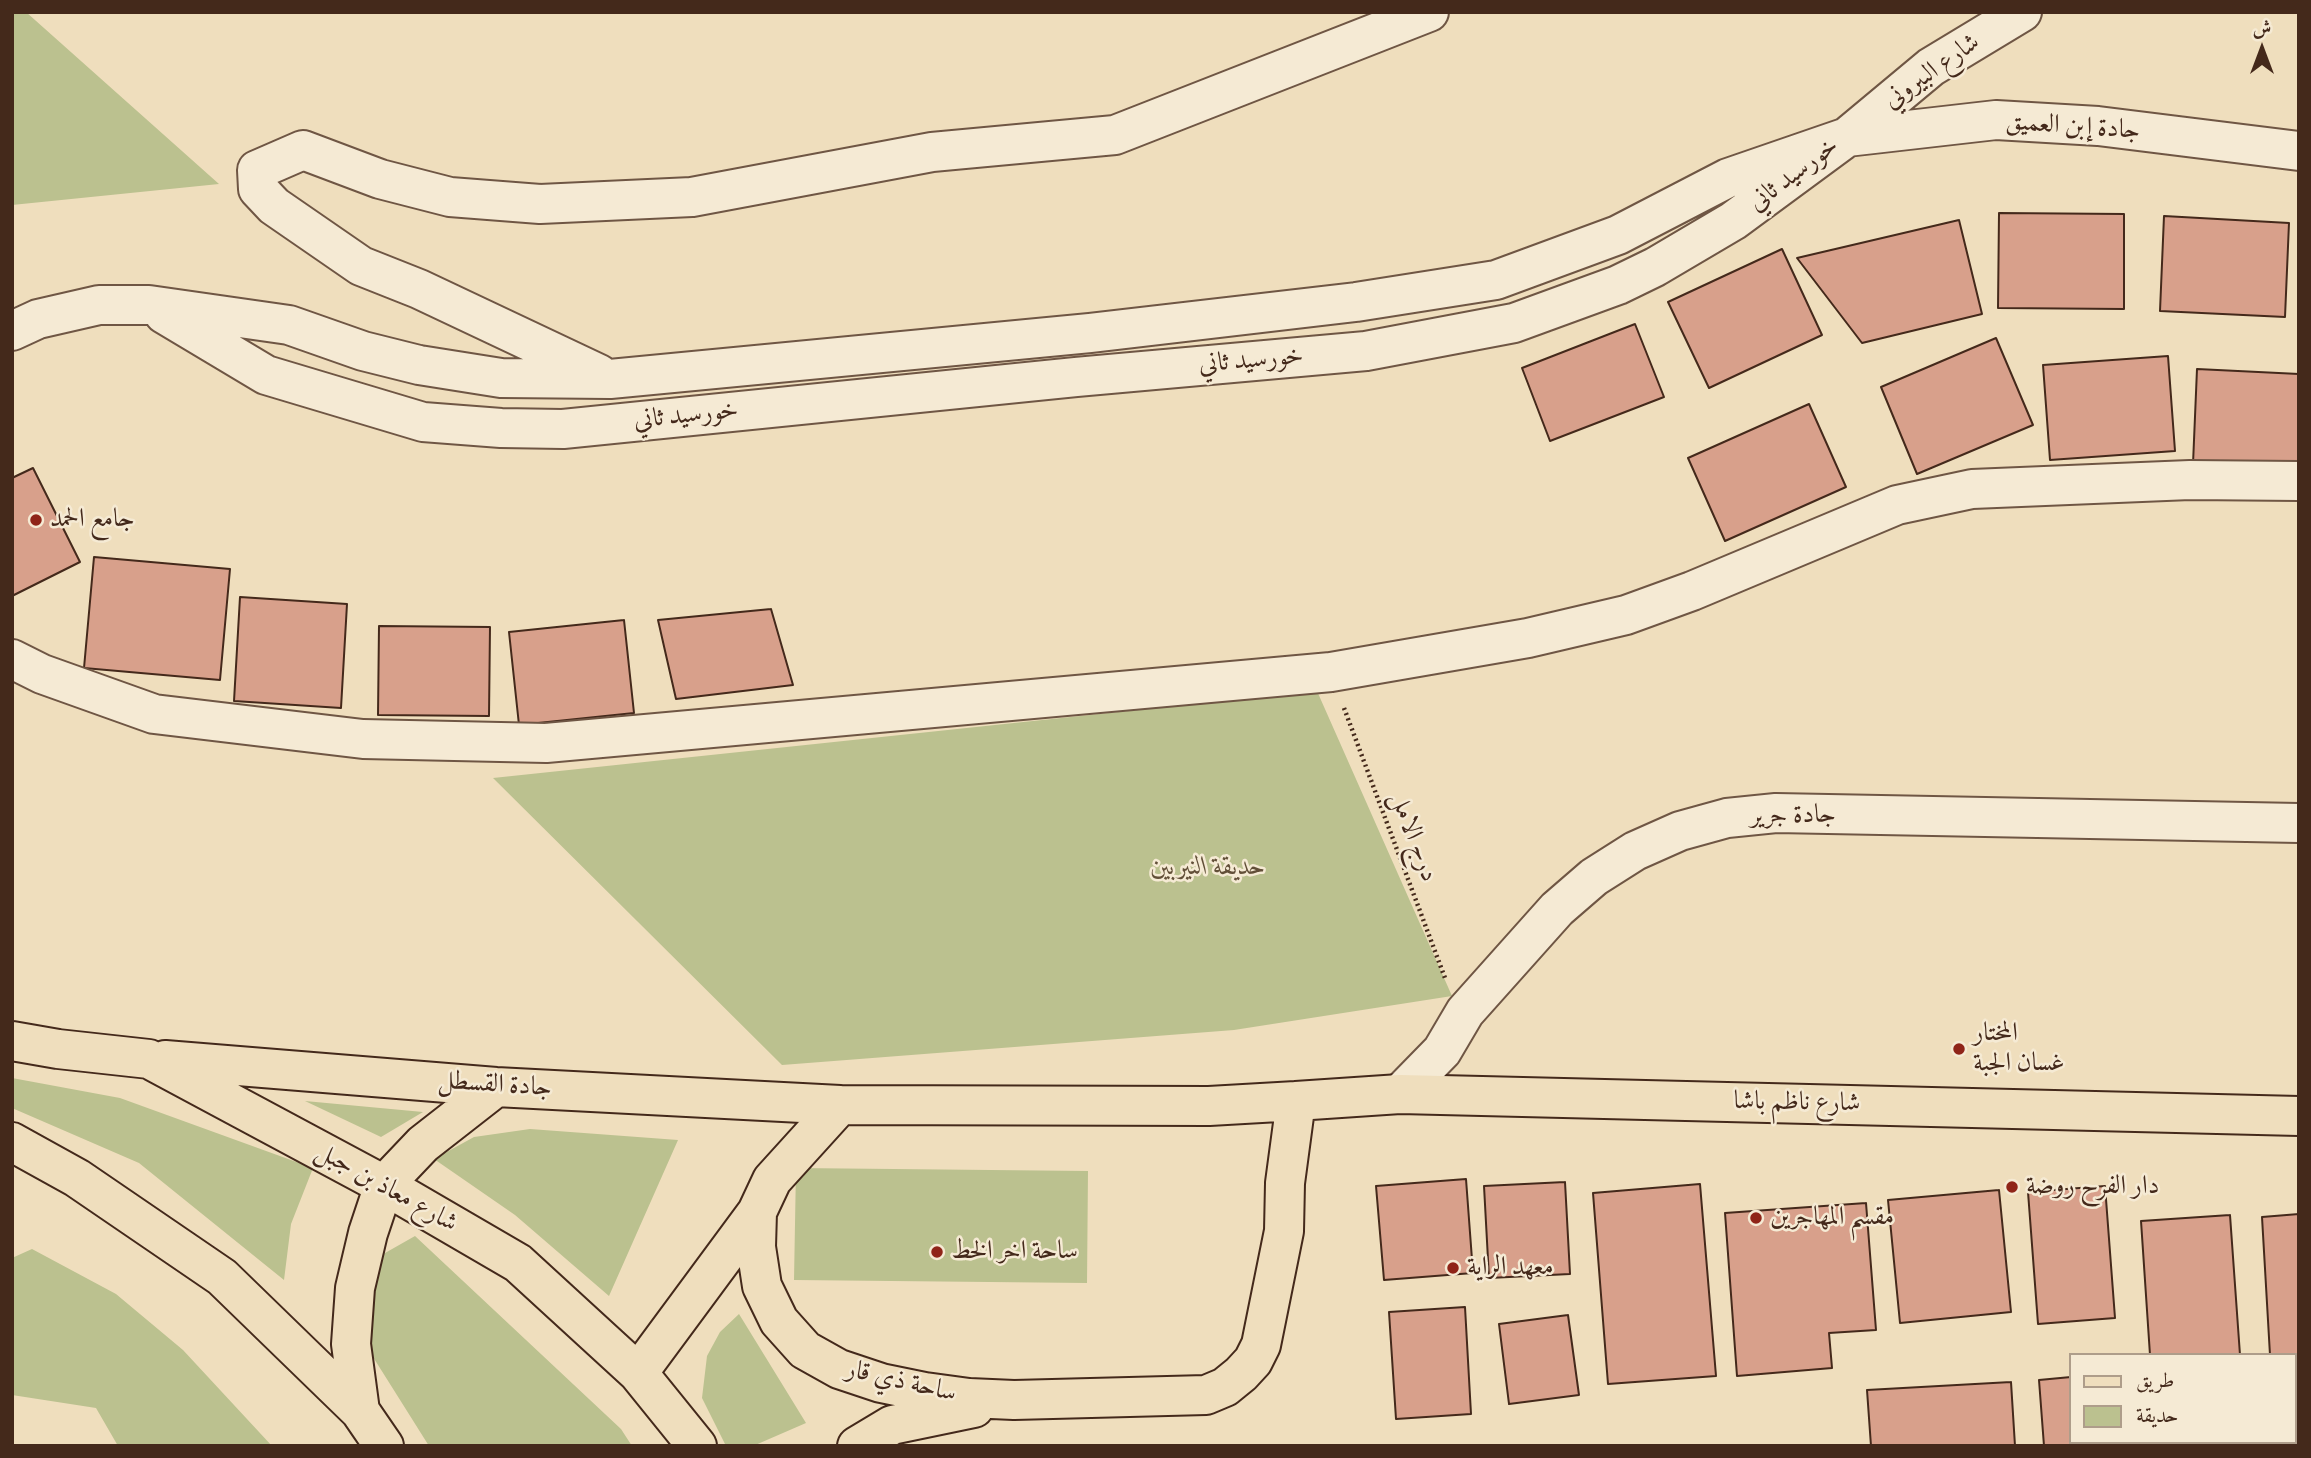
<!DOCTYPE html>
<html>
<head>
<meta charset="utf-8">
<style>
  body { margin:0 }
  #map { position:relative; width:2311px; height:1458px; overflow:hidden; background:#efdebd; font-family:"Libre Bodoni",Amiri,serif }
  canvas { display:block }
  .frame { position:absolute; inset:0; border:14px solid #44291b; pointer-events:none }
  .legend { position:absolute; left:2069px; top:1353px; width:228px; height:91px; box-sizing:border-box; background:#f5ead4; border:2px solid #ae9d8a; margin:0; padding:9px 12px; list-style:none; font-size:21px; color:#44291b }
  .legend li { display:flex; align-items:center; gap:14px; height:35px }
  .legend b { width:35px; border:2px solid #ae9d8a }
  .north { position:absolute; left:2227px; top:14px; width:70px; height:70px; -webkit-text-stroke:5px #f5ead4; paint-order:stroke; rotate:0deg; font-size:19px; font-weight:700; line-height:28px; text-align:center; color:#44291b }
  .north::after { content:''; display:block; margin:auto; width:24px; height:32px; background:#44291b; clip-path:polygon(50% 0,100% 100%,50% 72%,0 100%) }
</style>
</head>
<body>
<div id="map">
<canvas width="2311" height="1458"></canvas>
<div class="frame"></div>
<ul class="legend">
<li><b style="height:9px;background:#efdebd"></b>طريق</li>
<li><b style="height:19px;background:#bbc18f"></b>حديقة</li>
</ul>
<div class="north">ش</div>
</div>
<script>
const ctx = document.querySelector('canvas').getContext('2d');
ctx.lineJoin = 'round';
function paint(path, color) { ctx.fillStyle = color; ctx.fill(path, 'evenodd'); }
const poly = rows => new Path2D(rows.map(r => 'M' + r).join(''));
function strokePath(path, color, width, dash) { ctx.strokeStyle = color; ctx.lineWidth = width; ctx.lineCap = dash ? 'butt' : 'round'; ctx.setLineDash(dash || []); ctx.stroke(path); }
function write(font, color, halo, rows, align = 'center') {
  ctx.font = font + ' "Libre Bodoni",Amiri,serif'; ctx.lineWidth = 5; ctx.setLineDash([]); ctx.textBaseline = 'middle'; ctx.strokeStyle = halo; ctx.fillStyle = color; for (const [text, x, y, turn = 0] of rows) {
    ctx.save(); ctx.translate(x, y); ctx.rotate((+turn || 0) * Math.PI / 180); ctx.textAlign = isNaN(turn) ? turn : align; if (halo) ctx.strokeText(text, 0, 0); ctx.fillText(text, 0, 0); ctx.restore();
  }
}
const green = poly([
  [12,12,26,12,219,184,12,205],
  [1317,691,1452,996,1234,1030,782,1065,493,778],
  [12,1078,120,1098,313,1168,291,1224,284,1280,139,1163,12,1108],
  [305,1101,423,1112,381,1137],
  [530,1129,678,1140,609,1296,515,1215,434,1159,474,1137],
  [796,1168,1088,1171,1087,1283,794,1280],
  [415,1236,621,1429,632,1446,429,1446,373,1357,366,1306,378,1257],
  [32,1249,116,1294,183,1350,272,1446,118,1446,96,1408,12,1395,12,1258],
  [739,1314,806,1423,753,1446,726,1446,702,1398,707,1356,720,1332]
]);
const building = poly([
  [1999,213,2124,214,2124,309,1998,308,1999,213],
  [2164,216,2289,223,2285,317,2160,311,2164,216],
  [1959,220,1982,314,1862,343,1797,258,1959,220],
  [1782,249,1822,335,1709,388,1668,302,1782,249],
  [1635,324,1664,397,1550,441,1522,368,1635,324],
  [1996,338,2033,425,1917,474,1881,387,1996,338],
  [2168,356,2175,451,2050,460,2043,365,2168,356],
  [2197,369,2299,374,2299,469,2193,464,2197,369],
  [1809,404,1846,487,1725,541,1688,458,1809,404],
  [33,468,80,562,12,596,12,478,33,468],
  [94,557,230,569,220,680,84,668,94,557],
  [240,597,347,604,341,708,234,701,240,597],
  [771,609,793,685,676,699,658,620,771,609],
  [624,620,634,713,519,725,509,632,624,620],
  [379,626,490,627,489,716,378,715,379,626],
  [1466,1179,1473,1273,1384,1280,1376,1186,1466,1179],
  [1565,1182,1570,1274,1489,1278,1484,1186,1565,1182],
  [1700,1184,1716,1376,1608,1384,1593,1193,1700,1184],
  [2105,1186,2115,1318,2038,1324,2028,1192,2105,1186],
  [1999,1190,2011,1312,1900,1323,1888,1200,1999,1190],
  [1866,1203,1876,1330,1829,1333,1832,1368,1737,1376,1725,1213,1866,1203],
  [2299,1214,2299,1390,2295,1390,2295,1355,2270,1355,2262,1217,2299,1214],
  [2230,1215,2240,1355,2150,1355,2141,1221,2230,1215],
  [1465,1307,1471,1414,1396,1419,1389,1312,1465,1307],
  [1568,1315,1579,1395,1509,1404,1499,1324,1568,1315],
  [2071,1377,2071,1442,2124,1442,2125,1446,2044,1446,2039,1380,2071,1377],
  [2011,1382,2015,1446,1871,1446,1867,1390,2011,1382]
]);
const path = poly([
  [1344,708,1445,978]
]);
const minor = poly([
  [164,314,266,375,423,422,501,428,563,429,1076,377,1366,351,1514,323,1618,285,1655,267,1733,221,1847,137,1931,67,2022,12],
  [12,331,38,319,99,305,149,305,289,325,363,351,419,365,501,378,610,379,1090,333,1356,302,1496,280,1618,235,1728,178,1847,137,1996,120,2098,126,2299,151],
  [599,374,419,289,361,266,274,206,258,189,257,170,303,150,380,179,450,197,540,204,692,197,932,152,1115,135,1429,12],
  [12,659,42,674,154,714,363,739,546,743,1331,672,1528,638,1626,615,1692,591,1897,505,1972,489,2190,480,2299,481],
  [1400,1094,1442,1051,1465,1012,1557,909,1594,877,1635,851,1680,831,1727,818,1776,813,2299,823]
]);
const major = poly([
  [12,1041,58,1049,149,1059,384,1185,518,1263,638,1373,697,1446],
  [165,1060,496,1087,840,1105],
  [1296,1101,1285,1183,1284,1231,1261,1345,1253,1361,1241,1374,1225,1387,1206,1395,1014,1400,969,1398,925,1392,881,1383,839,1369,805,1350,779,1321,762,1286,756,1247,757,1212,772,1180,840,1105,1209,1106,1296,1101],
  [1296,1101,1400,1094,2299,1116],
  [12,1142,77,1178,222,1277,360,1411,384,1446],
  [638,1373,757,1212],
  [360,1411,351,1344,355,1288,368,1233,384,1185,423,1144,496,1087],
  [857,1446,892,1425,974,1408]
]);
const markers = [
  [36,520,7,"#8f2418"],
  [1959,1049,7,"#8f2418"],
  [2012,1187,7,"#8f2418"],
  [1756,1218,7,"#8f2418"],
  [937,1252,7,"#8f2418"],
  [1453,1268,7,"#8f2418"]
];
const streetNames = [
  ["شارع البيروني",1932,72,-35],
  ["جادة إبن العميق",2073,127,4],
  ["خورسيد ثاني",1794,175,-37],
  ["خورسيد ثاني",1251,361,-5],
  ["خورسيد ثاني",686,416,-6],
  ["جادة جرير",1793,816,-1],
  ["درج الامل",1413,837,69],
  ["جادة القسطل",495,1085,4],
  ["شارع ناظم باشا",1797,1103,1],
  ["شارع معاذ بن جبل",386,1188,29],
  ["ساحة ذي قار",901,1382,13]
];
const poiNames = [
  ["جامع الحمد",50,520],
  ["المختار",1973,1034],
  ["غسان الجبة",1973,1064],
  ["دار الفرح روضة",2026,1187],
  ["مقسم المهاجرين",1770,1218],
  ["ساحة اخر الخط",951,1252],
  ["معهد الراية",1467,1268]
];
const parkNames = [
  ["حديقة النيربين",1208,868]
];
paint(green, '#bbc18f');
paint(building, '#d8a08b');
strokePath(building, '#44291b', 2);
strokePath(minor, '#6f5644', 42);
strokePath(major, '#44291b', 42);
strokePath(path, '#44291b', 4.5, [2, 3.5]);
strokePath(minor, '#f5ead4', 38);
strokePath(major, '#efdebd', 38);
for (const [x, y, r, color] of markers) { const dot = new Path2D(); dot.arc(x, y, r, 0, 2 * Math.PI); ctx.fillStyle = color; ctx.fill(dot); strokePath(dot, '#f5ead4', 2.5); }
write('26px', '#44291b', '#f5ead4', streetNames);
write('26px', '#44291b', '#f5ead4', poiNames, 'left');
write('italic 26px', '#624f38', '#f5ead4', parkNames);
</script>
</body>
</html>
